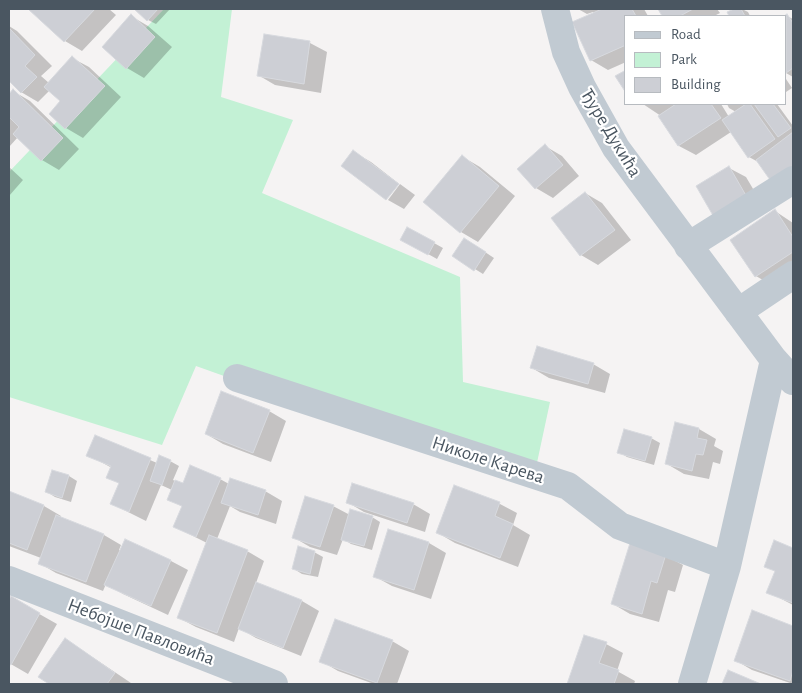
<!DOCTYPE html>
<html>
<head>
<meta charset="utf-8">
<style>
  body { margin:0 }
  #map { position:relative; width:802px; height:693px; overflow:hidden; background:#f5f3f3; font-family:"Alegreya Sans",sans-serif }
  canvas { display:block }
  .frame { position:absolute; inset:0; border:10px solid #4a5661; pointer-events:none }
  .legend { position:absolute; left:624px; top:15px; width:162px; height:90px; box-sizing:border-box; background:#fff; border:1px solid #b7bbc0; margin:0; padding:6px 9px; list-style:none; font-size:15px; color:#4a5661 }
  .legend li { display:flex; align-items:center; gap:10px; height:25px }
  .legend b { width:25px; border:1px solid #b7bbc0 }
</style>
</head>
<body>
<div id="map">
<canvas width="802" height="693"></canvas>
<div class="frame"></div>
<ul class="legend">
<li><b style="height:6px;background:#c1cad2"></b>Road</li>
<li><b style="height:14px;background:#c3f1d5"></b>Park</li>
<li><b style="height:14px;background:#cdcfd5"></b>Building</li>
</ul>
</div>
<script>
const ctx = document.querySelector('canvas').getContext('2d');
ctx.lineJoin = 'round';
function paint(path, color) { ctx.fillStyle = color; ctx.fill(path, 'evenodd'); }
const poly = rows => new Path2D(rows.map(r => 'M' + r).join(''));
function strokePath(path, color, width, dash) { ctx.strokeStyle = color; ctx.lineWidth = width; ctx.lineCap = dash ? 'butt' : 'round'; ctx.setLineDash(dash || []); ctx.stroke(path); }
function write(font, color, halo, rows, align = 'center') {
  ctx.font = font + ' "Alegreya Sans",sans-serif'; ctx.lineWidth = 4.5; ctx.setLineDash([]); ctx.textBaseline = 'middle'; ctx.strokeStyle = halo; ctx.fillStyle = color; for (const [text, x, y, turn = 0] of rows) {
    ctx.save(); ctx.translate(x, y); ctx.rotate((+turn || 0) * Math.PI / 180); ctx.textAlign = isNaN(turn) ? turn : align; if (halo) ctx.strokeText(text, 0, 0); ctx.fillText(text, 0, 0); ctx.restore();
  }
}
const green = poly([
  [164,9,232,9,221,97,293,120,262,193,460,277,463,382,550,402,532,486,196,366,162,445,9,397,9,172]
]);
const shadow = poly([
  [29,9,109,9,116,15,82,51,65,41],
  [135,9,170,9,156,24,148,20],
  [578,9,644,9,648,16,626,16,626,62,608,70,591,60,594,14,593,12,587,14],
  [660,9,717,9,720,13,714,16,664,16],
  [737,9,742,9,748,12,750,16,730,16,729,13],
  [131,16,148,26,172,47,144,78,127,68],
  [787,16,793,19,793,77,786,73,786,17],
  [9,26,17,31,52,66,41,76,49,83,72,58,89,67,121,97,83,138,66,128,50,114,62,101,50,90,38,102,21,92,9,80],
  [265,35,310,43,327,52,321,93,275,85,258,75],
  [786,79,792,88,786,92],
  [13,91,30,101,79,149,59,170,42,160,18,137,9,147,9,96],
  [643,104,721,104,729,117,736,112,729,108,727,104,777,104,793,126,793,196,760,163,749,157,731,132,696,155,679,146,661,116],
  [545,146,562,156,579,176,553,198,536,188,519,169],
  [354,152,371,162,398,183,386,199],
  [463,157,480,167,515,196,478,242,461,232],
  [9,167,23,180,9,196],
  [729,168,746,177,765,209,733,228],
  [400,184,415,195,404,209,388,200],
  [585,193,602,203,631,240,598,265,581,255],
  [775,211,793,223,793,273,773,286,756,276],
  [407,228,443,248,437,259,410,244],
  [473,244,494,258,483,274,454,256],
  [593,364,610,374,605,393,549,378,532,368],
  [269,411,286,421,271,462,223,444,206,434],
  [676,424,699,429,716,439,714,446,723,451,720,464,713,462,709,479,684,474,667,464],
  [96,437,157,463,170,461,179,466,173,480,184,485,220,479,229,484,265,491,282,501,276,524,240,512,230,506,217,539,247,551,264,561,256,583,302,601,319,611,301,656,256,638,239,628,234,642,196,627,179,618,207,543,175,527,183,507,168,499,172,490,161,485,146,521,112,504,120,484,108,477,112,468,88,455],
  [651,438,660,443,654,465,627,457,619,452],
  [69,476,77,481,71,502,55,497,47,492],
  [455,487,500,504,517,513,513,525,530,535,518,567,455,543,438,533],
  [9,492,44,506,61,516,60,518,104,535,121,545,119,550,121,551,125,541,171,561,188,570,168,615,123,594,106,584,103,591,56,573,39,563,41,558,9,546],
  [347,502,413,504,430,514,425,532,364,512],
  [333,506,350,515,372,517,380,522,372,550,351,544,343,539,337,555,310,547,293,537],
  [389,530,429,543,446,553,431,599,392,586,374,576],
  [775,542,793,549,793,605,768,592,776,572,766,566],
  [314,552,323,557,318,577,302,574,294,569],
  [666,556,683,565,675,592,668,590,659,622,630,614,613,604],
  [11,598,57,624,28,674,9,663,9,602],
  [753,612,793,627,793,684,752,670,735,660],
  [585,636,606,644,623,653,617,671,635,681,634,684,569,684],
  [65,640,82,650,131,683,51,684,40,677],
  [392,641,409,651,397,684,374,684,338,671,321,661]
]);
const building = poly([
  [28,9,95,9,64,42,28,9],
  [134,9,158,9,147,21,134,9],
  [602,9,632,9,636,16,626,16,626,45,590,61,572,22,602,9],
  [658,9,693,9,680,16,662,16,658,9],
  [734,9,741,9,745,16,729,16,727,12,734,9],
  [131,14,155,37,126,69,102,47,131,14],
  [787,14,793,23,793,68,786,73,786,16,784,16,787,14],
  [9,28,35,55,25,66,37,77,21,93,9,81,9,28],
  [264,34,310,41,304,84,257,76,264,34],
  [72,56,105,86,65,129,49,114,60,101,44,87,72,56],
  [626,70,626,93,615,76,626,70],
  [13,89,63,138,41,161,13,134,19,127,9,117,9,94,13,89],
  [676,104,711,104,721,118,678,146,658,116,676,104],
  [746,104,750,104,775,139,748,158,722,120,746,104],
  [754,104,773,104,791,128,778,137,754,104],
  [793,132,793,174,775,187,756,160,793,132],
  [545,144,563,165,535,189,517,169,545,144],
  [353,150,399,184,386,200,341,166,353,150],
  [462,155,499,186,460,233,423,202,462,155],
  [729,166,748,199,715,219,696,186,729,166],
  [585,192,615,230,580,256,551,218,585,192],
  [775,209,793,237,793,252,755,277,730,240,775,209],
  [407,227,435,242,428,255,400,240,407,227],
  [464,238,486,252,474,271,452,256,464,238],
  [537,346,594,363,588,384,530,368,537,346],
  [221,391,270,410,253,453,205,434,221,391],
  [675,422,699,428,697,438,707,440,703,455,696,454,692,471,665,464,675,422],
  [624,429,652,437,645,461,617,453,624,429],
  [95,435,151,458,129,512,110,504,119,483,106,478,111,466,86,456,95,435],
  [159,455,171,460,162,485,150,481,159,455],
  [190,465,221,478,196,537,173,527,182,506,167,500,175,480,183,483,190,465],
  [52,470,69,475,62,498,45,492,52,470],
  [230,478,266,490,258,515,221,503,230,478],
  [352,483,414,503,407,523,346,503,352,483],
  [454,485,500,502,495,516,513,524,500,558,436,533,454,485],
  [9,491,44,505,27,550,9,543,9,491],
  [305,496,334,505,320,547,292,538,305,496],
  [350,509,373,516,364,546,341,540,350,509],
  [56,515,104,534,86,582,38,564,56,515],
  [388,529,429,542,414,590,373,577,388,529],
  [209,535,248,550,217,633,177,618,209,535],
  [125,539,171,560,151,606,104,585,125,539],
  [774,540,793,548,793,603,766,593,775,571,764,567,774,540],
  [630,543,666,554,657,583,651,581,642,614,611,604,630,543],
  [298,546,315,551,310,574,292,569,298,546],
  [256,582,302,600,283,648,238,629,256,582],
  [11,596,40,613,11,665,9,664,9,600,11,596],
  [752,610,793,626,793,670,790,681,734,661,752,610],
  [335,619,393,640,377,683,319,662,335,619],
  [584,635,607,642,599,663,619,670,614,684,567,684,584,635],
  [65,638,115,673,107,684,49,684,38,677,65,638],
  [728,670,761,684,722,684,728,670]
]);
const minor = poly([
  [555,9,566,52,582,87,616,148,774,360,793,381],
  [688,246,793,180],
  [738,312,793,275],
  [237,378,568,486,620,526,727,566],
  [9,580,274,684],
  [692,684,727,566,774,360]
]);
const streetNames = [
  ["Ђуре Дукића",611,133,59],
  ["Николе Карева",488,460,18],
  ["Небојше Павловића",141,632,21]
];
paint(green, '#c3f1d5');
paint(shadow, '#0003');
paint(building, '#cdcfd5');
strokePath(building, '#d7d9de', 1);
strokePath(minor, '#c1cad2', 28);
write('19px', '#4a5661', '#fff', streetNames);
</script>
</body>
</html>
